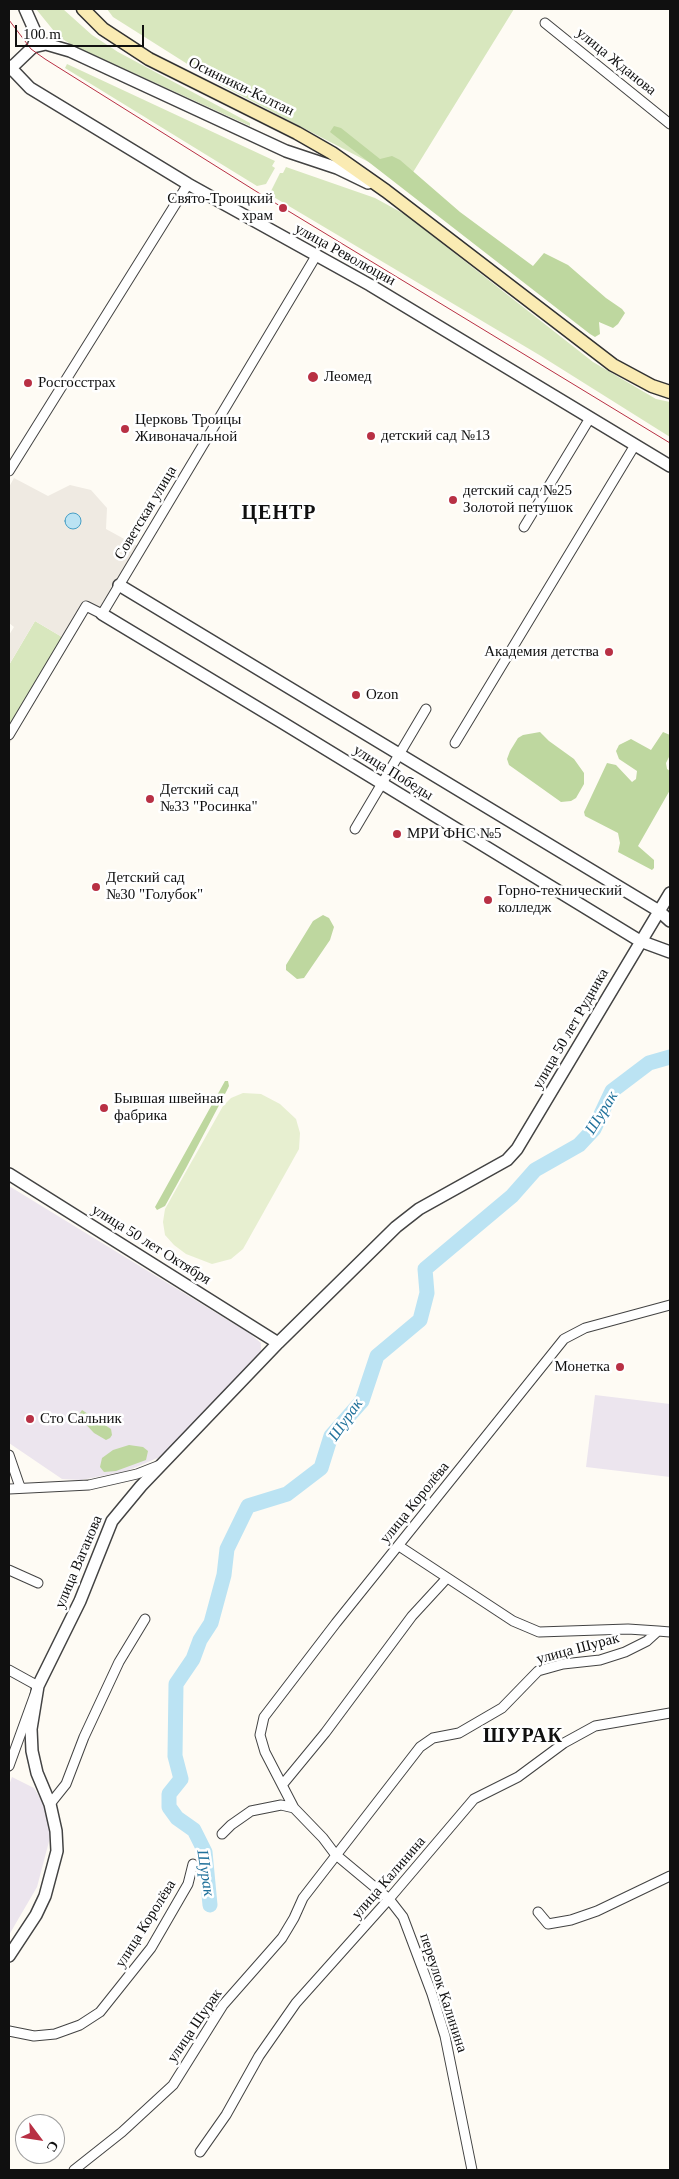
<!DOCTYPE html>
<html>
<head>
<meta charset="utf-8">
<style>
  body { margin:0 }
  #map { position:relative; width:679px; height:2179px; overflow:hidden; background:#fefbf4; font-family:"Times New Roman",serif }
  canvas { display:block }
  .frame { position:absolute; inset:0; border:10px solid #101010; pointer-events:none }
  .north { position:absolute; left:15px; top:2114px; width:50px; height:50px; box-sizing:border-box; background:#fff; border:1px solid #9f9f9f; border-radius:50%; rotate:121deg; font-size:14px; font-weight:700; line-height:20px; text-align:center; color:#101010 }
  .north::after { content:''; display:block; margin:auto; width:18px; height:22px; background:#b83044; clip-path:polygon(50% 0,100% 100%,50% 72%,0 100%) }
  .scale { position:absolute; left:15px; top:25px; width:129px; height:22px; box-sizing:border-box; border:2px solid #101010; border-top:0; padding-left:6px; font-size:15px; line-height:18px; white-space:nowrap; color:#101010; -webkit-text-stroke:4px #fff; paint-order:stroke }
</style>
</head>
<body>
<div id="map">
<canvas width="679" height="2179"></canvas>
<div class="frame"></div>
<div class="north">С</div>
<div class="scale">100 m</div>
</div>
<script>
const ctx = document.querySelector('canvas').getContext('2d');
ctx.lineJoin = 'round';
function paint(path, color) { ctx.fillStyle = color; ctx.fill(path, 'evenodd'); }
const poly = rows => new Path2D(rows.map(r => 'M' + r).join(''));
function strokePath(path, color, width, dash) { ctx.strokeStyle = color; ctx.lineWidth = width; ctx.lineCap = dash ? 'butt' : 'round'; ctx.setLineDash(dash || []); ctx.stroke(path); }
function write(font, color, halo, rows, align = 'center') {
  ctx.font = font + ' "Times New Roman",serif'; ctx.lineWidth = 5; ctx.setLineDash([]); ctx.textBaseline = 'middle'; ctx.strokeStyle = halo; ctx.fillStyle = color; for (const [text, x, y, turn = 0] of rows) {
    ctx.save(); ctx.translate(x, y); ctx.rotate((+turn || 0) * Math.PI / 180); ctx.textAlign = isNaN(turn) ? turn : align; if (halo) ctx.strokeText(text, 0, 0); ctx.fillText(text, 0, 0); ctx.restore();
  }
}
const industrial = poly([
  [9,1186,249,1333,261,1343,261,1351,255,1361,162,1456,127,1471,81,1480,62,1479,9,1443],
  [595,1395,670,1404,670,1477,586,1467],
  [12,1777,34,1788,45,1806,52,1830,37,1887,9,1935,9,1785]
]);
const green = poly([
  [36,9,63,9,92,35,118,52,250,123,250,126,72,45,58,36],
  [107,9,514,9,407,182,219,84,113,17],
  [67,64,275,161,272,166,275,168,266,184,257,186,65,68],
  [286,167,375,198,406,215,593,362,656,399,670,402,670,437,541,356,272,196,271,191,280,173,283,173],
  [35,621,62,637,9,726,9,665]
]);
const forest = poly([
  [334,126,341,128,380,159,392,156,400,160,460,212,533,266,544,253,568,265,606,298,622,309,625,313,618,324,613,328,599,322,600,334,595,337,590,334,330,132],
  [540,732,549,741,574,759,584,773,584,784,576,798,571,801,561,802,509,765,507,759,510,751,518,738,523,735],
  [663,732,670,735,670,755,666,763,667,769,670,771,670,790,638,846,654,860,654,868,652,870,618,852,620,843,618,833,585,816,584,812,607,763,616,765,632,782,636,779,637,771,619,759,616,751,619,745,631,739,651,750],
  [323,915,329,918,334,927,330,940,304,978,297,979,286,970,286,965,313,921],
  [225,1081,228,1081,229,1086,226,1092,186,1168,165,1206,157,1210,155,1207],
  [82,1410,111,1429,112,1435,110,1438,106,1440,94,1433,78,1416],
  [129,1445,143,1447,148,1451,146,1460,116,1471,104,1472,100,1467,102,1458,113,1450]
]);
const pitch = poly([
  [243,1093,261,1094,280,1104,296,1119,300,1133,299,1149,243,1249,231,1259,212,1264,186,1254,174,1245,165,1235,163,1222,165,1209,223,1106,231,1098]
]);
const plaza = poly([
  [14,478,48,496,70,485,91,490,107,508,106,529,137,546,97,619,86,612,9,745,9,726,62,637,35,621,9,665,9,635,14,627,9,623,9,487]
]);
const water = poly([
  '65 521a8 8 0 1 1 16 0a8 8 0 1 1-16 0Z'
]);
const river = poly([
  [210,1905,205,1852,194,1830,177,1818,169,1807,169,1794,181,1779,175,1756,176,1684,193,1659,200,1640,211,1623,224,1575,227,1549,248,1506,287,1494,321,1468,331,1436,362,1401,377,1356,420,1320,427,1293,425,1269,512,1196,535,1170,579,1145,594,1129,612,1091,649,1063,670,1057]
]);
const minor = poly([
  [545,23,670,124],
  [9,471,188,184],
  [524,527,590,418],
  [9,735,86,606,102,614,316,256],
  [455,743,635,445],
  [355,829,426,709],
  [9,1455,20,1487],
  [9,1489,89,1485,137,1474,160,1465],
  [399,1546,513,1621,539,1632,628,1629,658,1631],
  [9,1570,38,1583],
  [9,1670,38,1686,9,1766],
  [283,1784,325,1733,412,1616,447,1578],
  [50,1804,66,1784,84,1737,119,1662,145,1619],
  [294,1808,323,1838,335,1854,389,1899,403,1917,432,1994,445,2036,472,2170],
  [222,1834,231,1825,251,1811,281,1805,294,1808,265,1752,260,1735,264,1717,336,1623,564,1339,585,1328,670,1305],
  [538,1912,548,1924,571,1920,597,1911,670,1876],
  [9,2031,34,2036,55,2034,80,2025,100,2012,151,1948,188,1884,193,1864],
  [200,2152,226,2115,259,2056,296,2003,389,1899,474,1799,518,1777,564,1743,595,1726,670,1713],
  [74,2170,122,2132,173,2085,223,2005,282,1938,294,1918,303,1898,420,1747,433,1738,459,1733,502,1708,538,1671,563,1664,600,1660,625,1652,647,1641,658,1631,670,1632]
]);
const tertiary = poly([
  [25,9,37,36,33,47,46,44,70,51,286,151,337,168,368,183],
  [9,66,30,88,188,184,370,285,670,466],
  [9,70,33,47],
  [119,585,659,911,670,921],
  [102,614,283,723,640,941,670,952],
  [9,1174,278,1343],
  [9,1956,36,1915,45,1896,57,1851,56,1831,50,1804,37,1773,32,1751,31,1729,38,1686,80,1601,112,1521,141,1486,278,1343,396,1227,419,1209,507,1160,517,1149,670,893]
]);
const secondary = poly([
  [83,9,103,29,149,59,297,133,332,153,386,191,613,365,652,386,670,392]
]);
const tram = poly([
  [9,20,31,49,45,59,262,195,670,443]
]);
const markers = [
  [283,208,5,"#b83044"],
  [313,377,6,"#b83044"],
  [28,383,5,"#b83044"],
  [125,429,5,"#b83044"],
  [371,436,5,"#b83044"],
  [453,500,5,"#b83044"],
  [609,652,5,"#b83044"],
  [356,695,5,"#b83044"],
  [150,799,5,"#b83044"],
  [397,834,5,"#b83044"],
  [96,887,5,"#b83044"],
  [488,900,5,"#b83044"],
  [104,1108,5,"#b83044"],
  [620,1367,5,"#b83044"],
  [30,1419,5,"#b83044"]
];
const streetNames = [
  ["улица Жданова",616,62,39],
  ["Осинники-Калтан",241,87,26],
  ["улица Революции",345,255,29],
  ["Советская улица",146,513,-59],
  ["улица Победы",393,773,32],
  ["улица 50 лет Рудника",571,1029,-60],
  ["улица 50 лет Октября",151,1245,32],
  ["улица Королёва",415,1503,-51],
  ["улица Ваганова",79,1562,-67],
  ["улица Шурак",578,1649,-15],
  ["улица Калинина",389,1878,-49],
  ["улица Королёва",146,1924,-58],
  ["переулок Калинина",443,1993,72],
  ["улица Шурак",195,2026,-56]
];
const poiNames = [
  ["Свято-Троицкий",273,199,"right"],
  ["храм",273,216,"right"],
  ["Леомед",324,377],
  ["Росгосстрах",38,383],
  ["Церковь Троицы",135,420],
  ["Живоначальной",135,437],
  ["детский сад №13",381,436],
  ["детский сад №25",463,491],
  ["Золотой петушок",463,508],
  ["Академия детства",599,652,"right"],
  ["Ozon",366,695],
  ["Детский сад",160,790],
  ["№33 \"Росинка\"",160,807],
  ["МРИ ФНС №5",407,834],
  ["Детский сад",106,878],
  ["№30 \"Голубок\"",106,895],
  ["Горно-технический",498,891],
  ["колледж",498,908],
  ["Бывшая швейная",114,1099],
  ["фабрика",114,1116],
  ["Монетка",610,1367,"right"],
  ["Сто Сальник",40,1419]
];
const waterNames = [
  ["Шурак",602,1113,-58],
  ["Шурак",346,1420,-55],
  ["Шурак",205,1873,81]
];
const districtNames = [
  ["ЦЕНТР",279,514],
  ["ШУРАК",523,1737]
];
paint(industrial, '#ece5ee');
paint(green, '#d8e7be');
paint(forest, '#bed79f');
paint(pitch, '#e7efd0');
paint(plaza, '#efeae2');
paint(water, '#bbe3f3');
strokePath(water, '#479fc5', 1);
strokePath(river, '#bbe3f3', 15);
strokePath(minor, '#434343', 11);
strokePath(tertiary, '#434343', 14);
strokePath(secondary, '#323232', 15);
strokePath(minor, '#fff', 9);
strokePath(tertiary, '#fff', 11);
strokePath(secondary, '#faebb3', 12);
strokePath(tram, '#b83044', 1);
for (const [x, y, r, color] of markers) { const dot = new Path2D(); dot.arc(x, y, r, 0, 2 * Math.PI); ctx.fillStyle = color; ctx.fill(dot); strokePath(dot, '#fff', 2); }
write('15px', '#101010', '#fff', streetNames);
write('15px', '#101010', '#fff', poiNames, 'left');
write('italic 16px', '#20719b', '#fff', waterNames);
ctx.letterSpacing = '1px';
write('bold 20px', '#101010', '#fff', districtNames);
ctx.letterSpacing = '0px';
</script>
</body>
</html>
